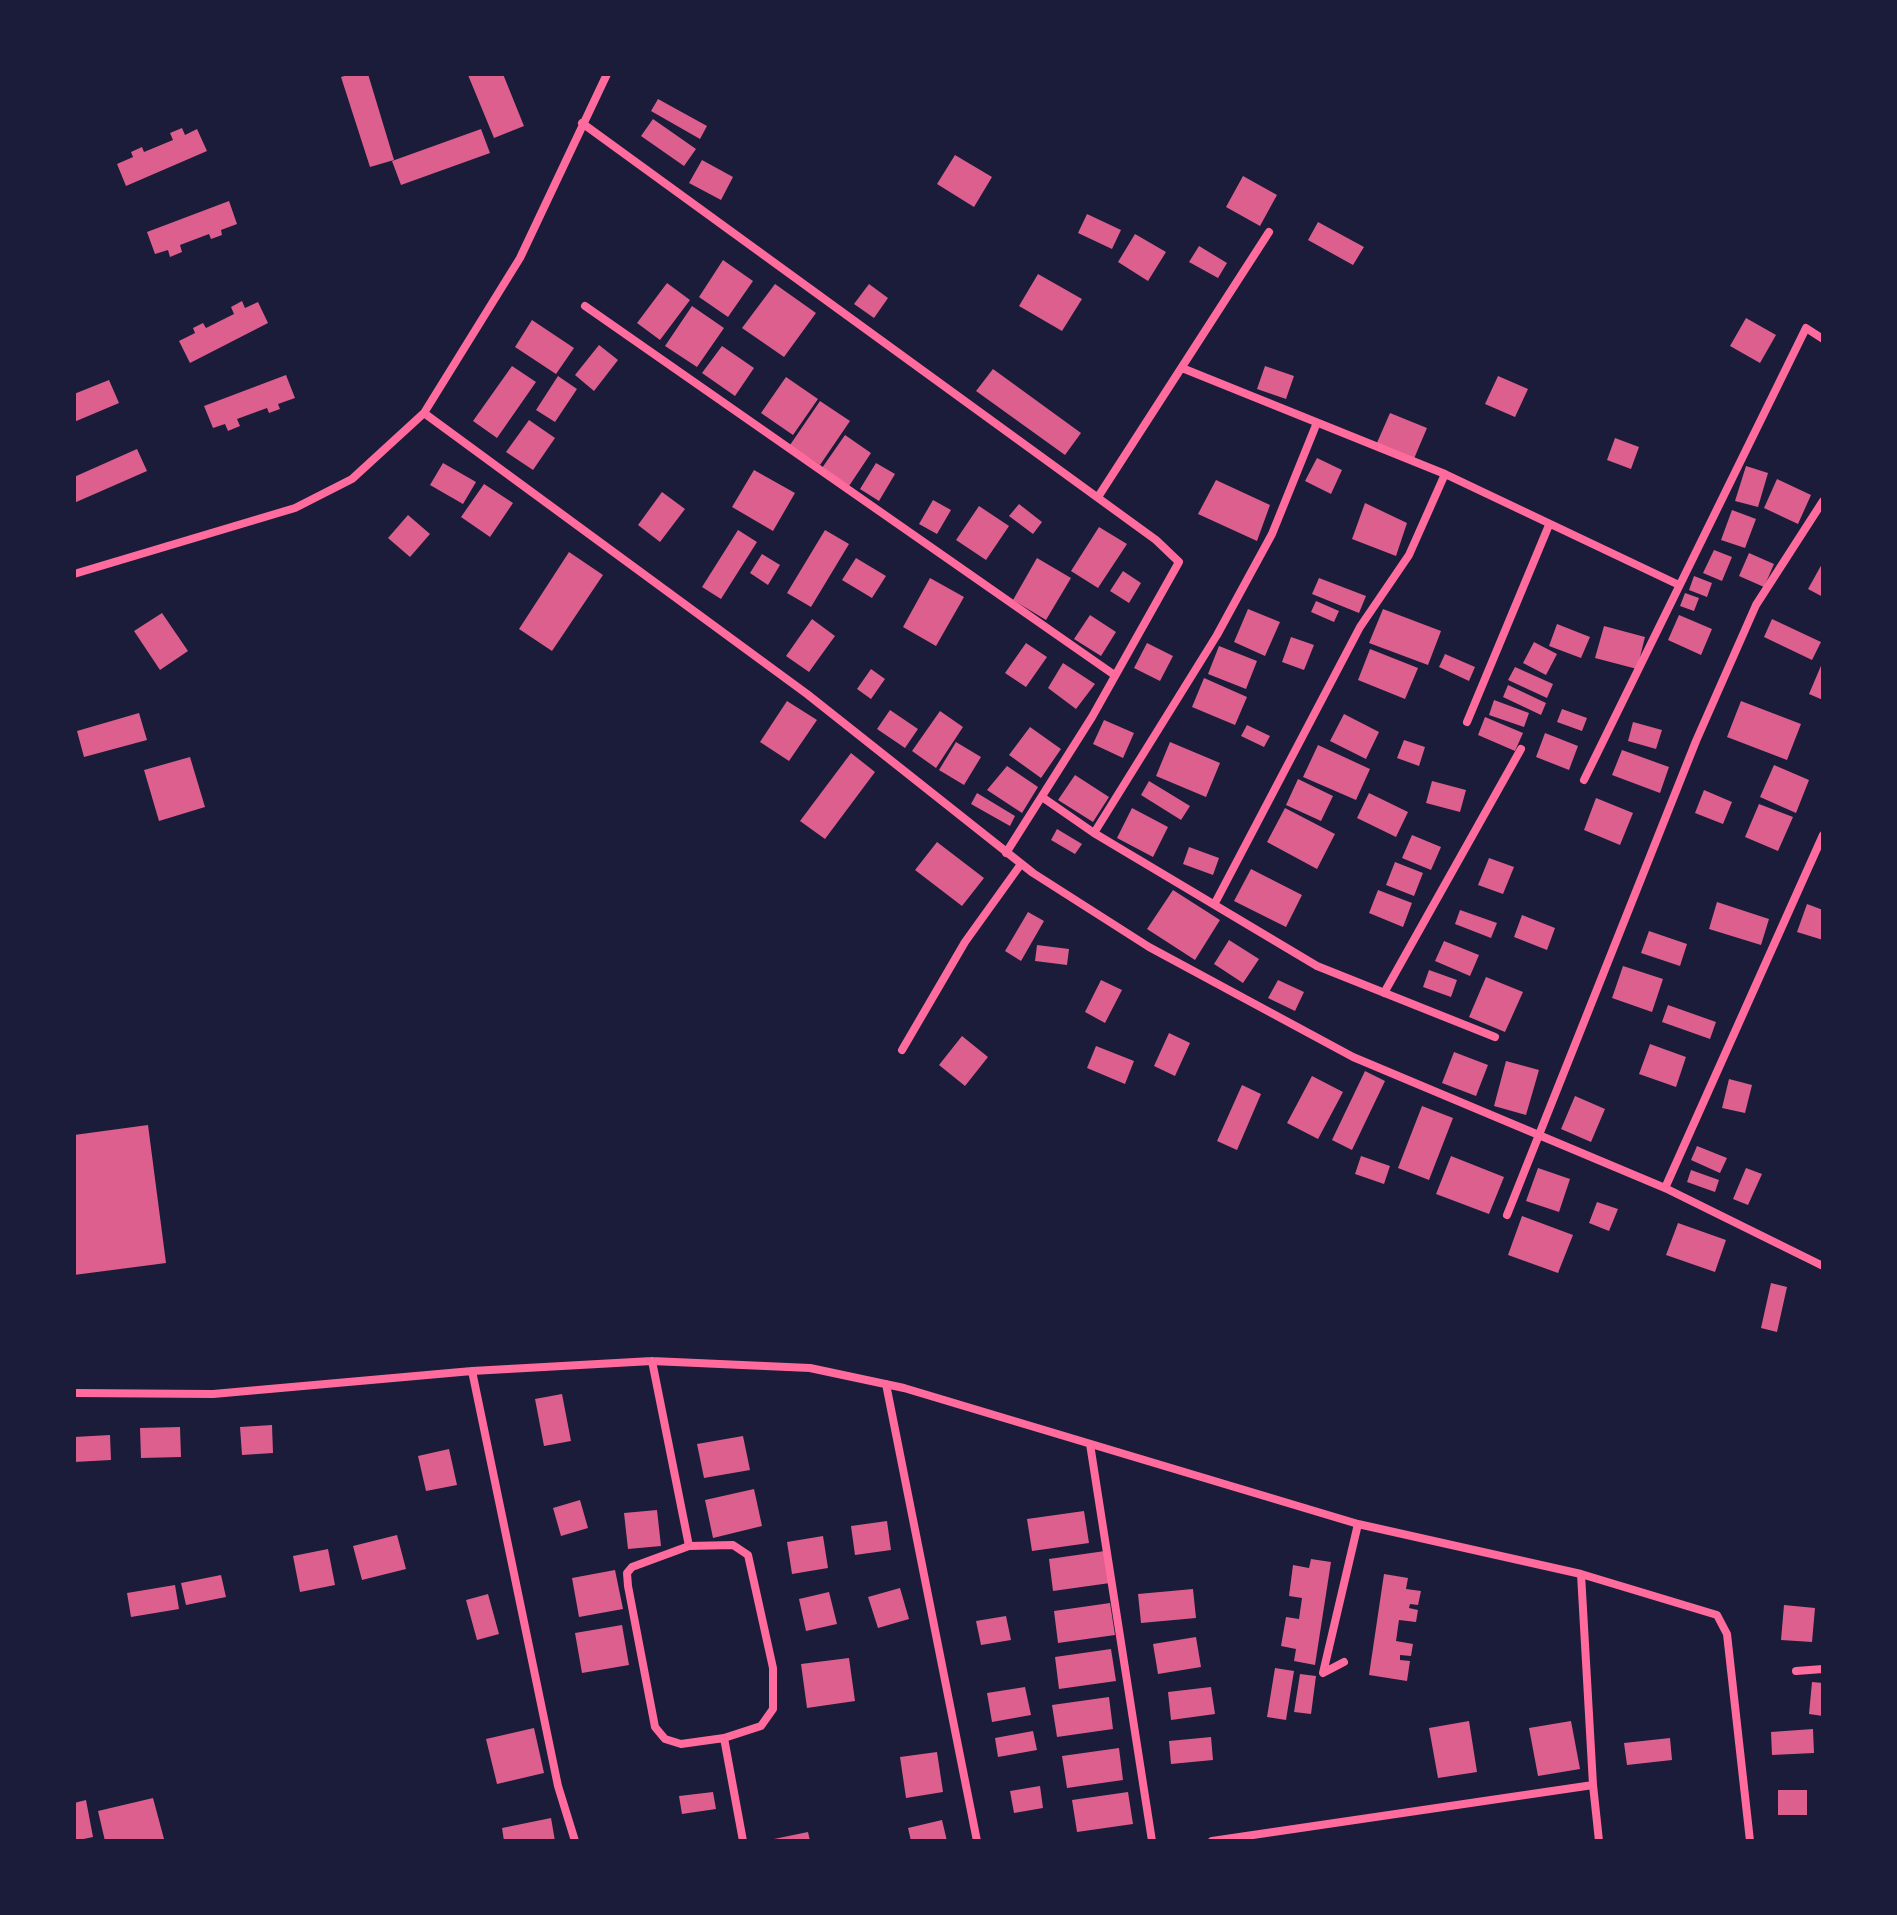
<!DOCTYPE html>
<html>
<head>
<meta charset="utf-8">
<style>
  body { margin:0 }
  #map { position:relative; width:1897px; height:1915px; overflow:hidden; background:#1b1b3a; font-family:Arial,sans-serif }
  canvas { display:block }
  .frame { position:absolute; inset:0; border:76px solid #1b1b3a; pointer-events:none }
</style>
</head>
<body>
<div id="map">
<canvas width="1897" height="1915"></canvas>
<div class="frame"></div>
</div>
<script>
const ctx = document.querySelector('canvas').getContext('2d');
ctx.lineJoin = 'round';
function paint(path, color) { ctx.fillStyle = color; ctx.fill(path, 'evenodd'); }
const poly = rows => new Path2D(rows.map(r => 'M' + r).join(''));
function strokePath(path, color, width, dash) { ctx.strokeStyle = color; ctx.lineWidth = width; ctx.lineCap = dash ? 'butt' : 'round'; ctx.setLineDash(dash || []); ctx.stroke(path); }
const building = poly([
  [351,74,368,74,394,160,370,167,341,77],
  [503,74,524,126,494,138,468,75],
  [658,99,707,126,700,139,651,111],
  [653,119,696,149,684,166,641,136],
  [182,128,185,135,197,129,207,151,126,186,117,164,133,157,131,152,142,147,144,152,173,140,170,133],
  [481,129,490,153,401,185,392,161],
  [955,155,992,177,974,207,937,184],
  [702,160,733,177,721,200,689,183],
  [1243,176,1277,195,1260,226,1226,207],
  [229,201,237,224,221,230,222,235,211,239,209,234,180,245,182,252,170,257,168,250,155,254,147,232],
  [1087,214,1121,230,1112,249,1078,233],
  [1318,222,1364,247,1353,265,1308,240],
  [1135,234,1166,252,1148,281,1118,262],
  [1199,246,1227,263,1218,278,1189,262],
  [723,260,753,281,728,317,699,297],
  [1038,274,1082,299,1062,331,1019,306],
  [667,283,690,300,660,340,637,323],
  [775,284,816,313,784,357,742,328],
  [869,284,888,298,874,318,854,304],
  [242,301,245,308,258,302,268,323,190,363,179,341,195,333,193,328,203,323,206,328,234,314,231,307],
  [692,306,724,328,697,367,665,346],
  [1746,318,1776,335,1760,363,1730,346],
  [532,320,574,348,556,374,515,347],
  [599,345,618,360,594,391,575,375],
  [722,346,754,368,735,396,702,373],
  [512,366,536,382,497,438,473,421],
  [1265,366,1294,376,1286,399,1257,389],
  [993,369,1081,433,1065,455,976,391],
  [286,375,295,398,278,404,280,409,269,413,267,408,237,419,240,426,228,431,225,424,213,428,204,406],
  [558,376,577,389,555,422,536,410],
  [1498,376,1528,389,1515,417,1485,404],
  [786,377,818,399,793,435,761,413],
  [109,380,119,403,74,422,74,394],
  [820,401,850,421,820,465,790,445],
  [1390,413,1427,428,1413,461,1376,445],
  [529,420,555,438,533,470,506,452],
  [845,435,871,453,849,486,822,468],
  [1615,438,1639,447,1631,469,1607,460],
  [137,449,147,471,74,503,74,477],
  [1317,458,1342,470,1331,494,1305,481],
  [443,463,476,482,463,504,430,485],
  [876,463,895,474,879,501,860,489],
  [1746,466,1768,473,1758,507,1735,501],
  [754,470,795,493,773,531,732,507],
  [1777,479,1811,495,1798,524,1764,508],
  [1216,480,1270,505,1257,541,1198,514],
  [484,484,513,503,490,537,461,517],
  [662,492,685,509,660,542,638,525],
  [933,500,951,510,937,534,919,524],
  [1365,503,1407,523,1396,556,1352,539],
  [1019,504,1042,522,1033,534,1009,516],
  [979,506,1009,526,986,560,956,540],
  [1732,510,1756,519,1745,548,1721,540],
  [408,515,430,534,410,557,388,538],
  [1099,527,1127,544,1098,588,1071,571],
  [738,530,757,542,721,599,702,587],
  [825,530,849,544,811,607,787,593],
  [1714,550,1732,557,1722,581,1703,573],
  [569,552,603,575,552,651,519,629],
  [1749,553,1774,564,1764,587,1739,576],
  [762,554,780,565,768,585,750,573],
  [856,558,886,576,872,598,842,580],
  [1037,558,1071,578,1046,620,1013,600],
  [1823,562,1823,597,1808,589],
  [1123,571,1141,583,1129,603,1110,591],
  [1694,576,1712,583,1707,597,1689,590],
  [930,578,964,597,936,646,903,627],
  [1319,578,1366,596,1359,613,1312,594],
  [1685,593,1699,598,1694,611,1680,606],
  [1316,601,1339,611,1334,622,1311,612],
  [1248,609,1280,622,1265,656,1234,642],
  [1383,609,1441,631,1428,665,1369,643],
  [162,613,188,651,160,670,134,631],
  [1090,615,1116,632,1101,656,1074,639],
  [1679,615,1712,629,1701,655,1668,640],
  [812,619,835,636,809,672,786,656],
  [1772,619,1821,642,1812,660,1764,637],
  [1557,624,1590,637,1581,658,1549,646],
  [1604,626,1645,637,1637,669,1595,658],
  [1291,637,1314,645,1304,670,1282,662],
  [1534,642,1557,654,1546,675,1523,663],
  [1026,643,1047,657,1026,687,1005,673],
  [1147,643,1173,656,1160,681,1134,668],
  [1219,646,1257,661,1246,689,1208,674],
  [1370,649,1418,668,1405,699,1358,680],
  [1445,654,1475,667,1469,681,1439,667],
  [1823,661,1823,700,1809,694],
  [1063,663,1095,684,1076,709,1048,688],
  [1515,667,1553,684,1547,698,1508,680],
  [871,669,885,679,871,699,857,689],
  [1204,678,1247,697,1235,725,1192,707],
  [1508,685,1546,703,1541,715,1503,697],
  [1494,700,1529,713,1524,727,1489,715],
  [787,701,817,720,789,761,760,742],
  [1741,701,1801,724,1787,760,1727,737],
  [1562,709,1587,718,1582,731,1557,722],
  [890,710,918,729,905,748,877,729],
  [940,711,963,727,936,768,912,751],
  [139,713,147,740,84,757,77,731],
  [1344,714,1379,732,1366,759,1330,741],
  [1485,717,1523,733,1515,751,1478,735],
  [1104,720,1134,733,1123,758,1093,744],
  [1633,722,1662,730,1656,749,1628,741],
  [1247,725,1270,736,1264,747,1241,736],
  [1030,727,1061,749,1041,778,1009,755],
  [1545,733,1578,746,1569,770,1536,757],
  [1404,740,1425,747,1419,766,1397,758],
  [956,742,981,757,964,785,939,770],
  [1170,742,1220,763,1206,797,1156,776],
  [1318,745,1370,769,1356,800,1303,777],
  [1622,750,1669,767,1660,793,1612,775],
  [851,753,875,772,825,839,800,821],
  [190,757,205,807,159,821,144,770],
  [1774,765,1809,780,1796,813,1760,797],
  [1007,766,1038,787,1022,813,987,790],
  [1075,775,1109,797,1093,822,1058,800],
  [1298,779,1333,796,1321,821,1286,805],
  [1149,781,1190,806,1181,820,1141,795],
  [1432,781,1466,790,1460,812,1426,803],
  [1704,790,1732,802,1723,824,1695,813],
  [977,793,1015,816,1010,826,971,804],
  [1369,793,1408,812,1396,837,1357,818],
  [1596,798,1633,813,1620,845,1584,830],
  [1759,804,1793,817,1778,851,1745,837],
  [1132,808,1168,827,1153,857,1117,838],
  [1285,808,1335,834,1317,869,1267,842],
  [1057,829,1082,844,1075,854,1051,840],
  [1412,835,1441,847,1431,870,1402,858],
  [937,842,984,878,962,906,915,870],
  [1189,847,1219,858,1213,875,1183,864],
  [1489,858,1514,867,1503,894,1478,885],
  [1395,862,1423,873,1414,896,1386,885],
  [1251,869,1302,895,1286,927,1234,901],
  [1173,890,1220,920,1195,960,1147,929],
  [1378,890,1412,903,1403,927,1369,913],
  [1717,902,1769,919,1761,945,1709,929],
  [1807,904,1823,910,1823,940,1797,932],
  [1460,910,1497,923,1491,938,1455,924],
  [1028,912,1044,921,1021,961,1005,951],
  [1522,915,1555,928,1547,950,1514,937],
  [1649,931,1687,944,1680,966,1641,953],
  [1229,940,1259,959,1243,983,1214,964],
  [1444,941,1479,955,1470,976,1435,961],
  [1037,945,1069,949,1067,965,1035,961],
  [1623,966,1663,979,1652,1012,1612,998],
  [1429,970,1457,980,1451,997,1423,987],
  [1486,977,1523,992,1505,1032,1469,1017],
  [1101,980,1122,990,1105,1023,1085,1012],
  [1278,980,1304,992,1295,1011,1268,998],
  [1668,1005,1716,1022,1710,1039,1662,1022],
  [1169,1033,1190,1043,1175,1076,1154,1066],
  [962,1036,988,1057,965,1086,939,1065],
  [1650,1044,1686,1057,1676,1087,1639,1074],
  [1096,1046,1134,1061,1125,1084,1087,1068],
  [1454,1052,1488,1065,1476,1096,1442,1083],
  [1506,1061,1539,1070,1526,1115,1494,1106],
  [1365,1071,1385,1081,1352,1150,1332,1140],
  [1312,1076,1343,1092,1318,1139,1287,1123],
  [1729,1079,1752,1085,1745,1113,1722,1108],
  [1242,1085,1261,1094,1237,1150,1217,1141],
  [1575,1096,1605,1109,1591,1142,1561,1129],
  [1422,1106,1453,1118,1429,1180,1398,1168],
  [148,1125,166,1263,74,1275,74,1135],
  [1697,1146,1727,1158,1720,1173,1691,1160],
  [1361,1156,1390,1166,1384,1184,1355,1174],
  [1451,1156,1504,1177,1489,1214,1436,1194],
  [1538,1168,1570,1179,1559,1212,1526,1201],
  [1746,1168,1762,1174,1748,1205,1733,1199],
  [1691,1170,1719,1180,1715,1192,1687,1182],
  [1597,1202,1618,1209,1609,1231,1589,1223],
  [1522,1216,1573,1235,1558,1273,1508,1255],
  [1678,1223,1726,1240,1715,1272,1666,1255],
  [1771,1283,1787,1287,1777,1332,1761,1328],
  [562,1394,571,1441,544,1446,535,1399],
  [272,1425,273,1453,242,1455,240,1427],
  [180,1427,181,1457,141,1458,140,1428],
  [110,1435,111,1460,74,1462,74,1437],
  [743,1436,750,1470,704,1478,697,1444],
  [449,1449,457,1485,426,1491,418,1456],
  [754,1489,762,1526,713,1538,705,1500],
  [580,1500,588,1528,561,1536,553,1508],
  [657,1510,661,1546,628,1549,624,1513],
  [1084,1511,1089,1543,1032,1551,1027,1519],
  [887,1521,891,1550,855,1555,851,1526],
  [397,1535,406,1569,362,1580,353,1546],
  [823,1536,828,1568,792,1574,787,1542],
  [328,1549,335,1585,300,1592,293,1556],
  [1105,1551,1110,1583,1053,1591,1049,1559],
  [1311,1559,1331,1562,1315,1665,1294,1661,1296,1649,1281,1646,1286,1617,1299,1619,1302,1598,1289,1596,1293,1565,1309,1568],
  [615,1570,623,1609,579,1617,572,1578],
  [1384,1574,1408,1578,1406,1589,1421,1591,1418,1605,1410,1604,1409,1608,1418,1610,1416,1622,1399,1620,1396,1641,1413,1644,1411,1656,1400,1655,1400,1660,1410,1661,1407,1681,1369,1675],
  [221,1575,226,1597,186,1605,181,1583],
  [175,1585,179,1609,131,1617,127,1593],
  [900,1588,909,1619,878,1628,868,1597],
  [1193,1589,1196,1618,1141,1623,1138,1594],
  [829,1592,837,1624,806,1631,799,1599],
  [488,1594,499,1634,477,1640,466,1600],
  [1110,1603,1115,1635,1058,1643,1054,1611],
  [1784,1605,1815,1608,1812,1642,1781,1640],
  [1006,1616,1011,1640,981,1645,976,1621],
  [622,1625,629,1665,582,1673,575,1633],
  [1196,1637,1201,1667,1158,1674,1153,1644],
  [1111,1649,1116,1681,1059,1689,1055,1657],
  [849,1658,855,1701,807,1708,801,1664],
  [1275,1668,1294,1671,1286,1720,1267,1717],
  [1300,1674,1316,1676,1311,1714,1294,1712],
  [1812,1682,1823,1683,1823,1716,1809,1714],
  [1025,1687,1031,1715,992,1722,987,1693],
  [1211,1687,1215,1714,1171,1720,1168,1692],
  [1109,1697,1113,1729,1057,1737,1052,1705],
  [1469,1721,1477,1772,1438,1778,1429,1728],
  [1571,1721,1580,1769,1538,1776,1529,1728],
  [534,1728,544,1773,497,1784,486,1739],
  [1813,1729,1814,1753,1772,1755,1771,1732],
  [1033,1731,1037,1750,998,1757,995,1738],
  [1211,1737,1213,1760,1171,1764,1169,1741],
  [1670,1738,1672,1760,1627,1765,1624,1743],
  [1119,1748,1123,1780,1067,1788,1062,1756],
  [937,1752,943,1792,906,1798,900,1757],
  [1040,1786,1043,1808,1014,1813,1010,1791],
  [1778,1790,1807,1790,1807,1815,1778,1815],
  [713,1792,716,1809,682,1814,679,1796],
  [1128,1792,1133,1824,1077,1832,1072,1800],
  [153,1798,164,1839,105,1841,98,1811],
  [86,1800,93,1837,74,1841,74,1803],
  [551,1818,555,1841,504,1841,502,1828],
  [942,1820,947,1841,911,1841,908,1828],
  [808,1832,810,1841,769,1841,769,1840]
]);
const minor = poly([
  [582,123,1156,540,1179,562,1092,717,1006,853],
  [585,306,1113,674],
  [1182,368,1445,474,1679,585],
  [424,413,807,694,1033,873,1149,947,1353,1057,1665,1188,1823,1266],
  [1098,497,1269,232],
  [74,574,295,508,352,479,424,413,520,258,607,74],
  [1467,722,1549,525],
  [1584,780,1806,328,1823,339],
  [1042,797,1094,833,1317,966,1495,1037],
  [1094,833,1217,635,1272,534,1316,425],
  [1215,903,1360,627,1409,555,1445,474],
  [1384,993,1521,749],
  [902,1050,965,942,1021,864],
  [1665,1188,1823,835],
  [1507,1215,1696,741,1756,605,1823,501],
  [652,1361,689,1546,733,1545,748,1555,773,1668,773,1709,761,1726,724,1738,743,1841],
  [472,1371,558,1786,575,1841],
  [886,1384,977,1841],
  [74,1393,213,1394,472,1371,652,1361,810,1368,904,1388,1358,1524,1581,1574,1717,1615,1727,1634,1750,1841],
  [1090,1444,1152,1841],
  [689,1546,632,1567,627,1573,628,1586,655,1727,665,1739,681,1744,724,1738],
  [1344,1662,1323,1673,1358,1524],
  [1796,1671,1823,1669],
  [1593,1785,1599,1841],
  [1212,1841,1593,1785,1581,1574]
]);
paint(building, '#dd5f8e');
strokePath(minor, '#ff6b9d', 8);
</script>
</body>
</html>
